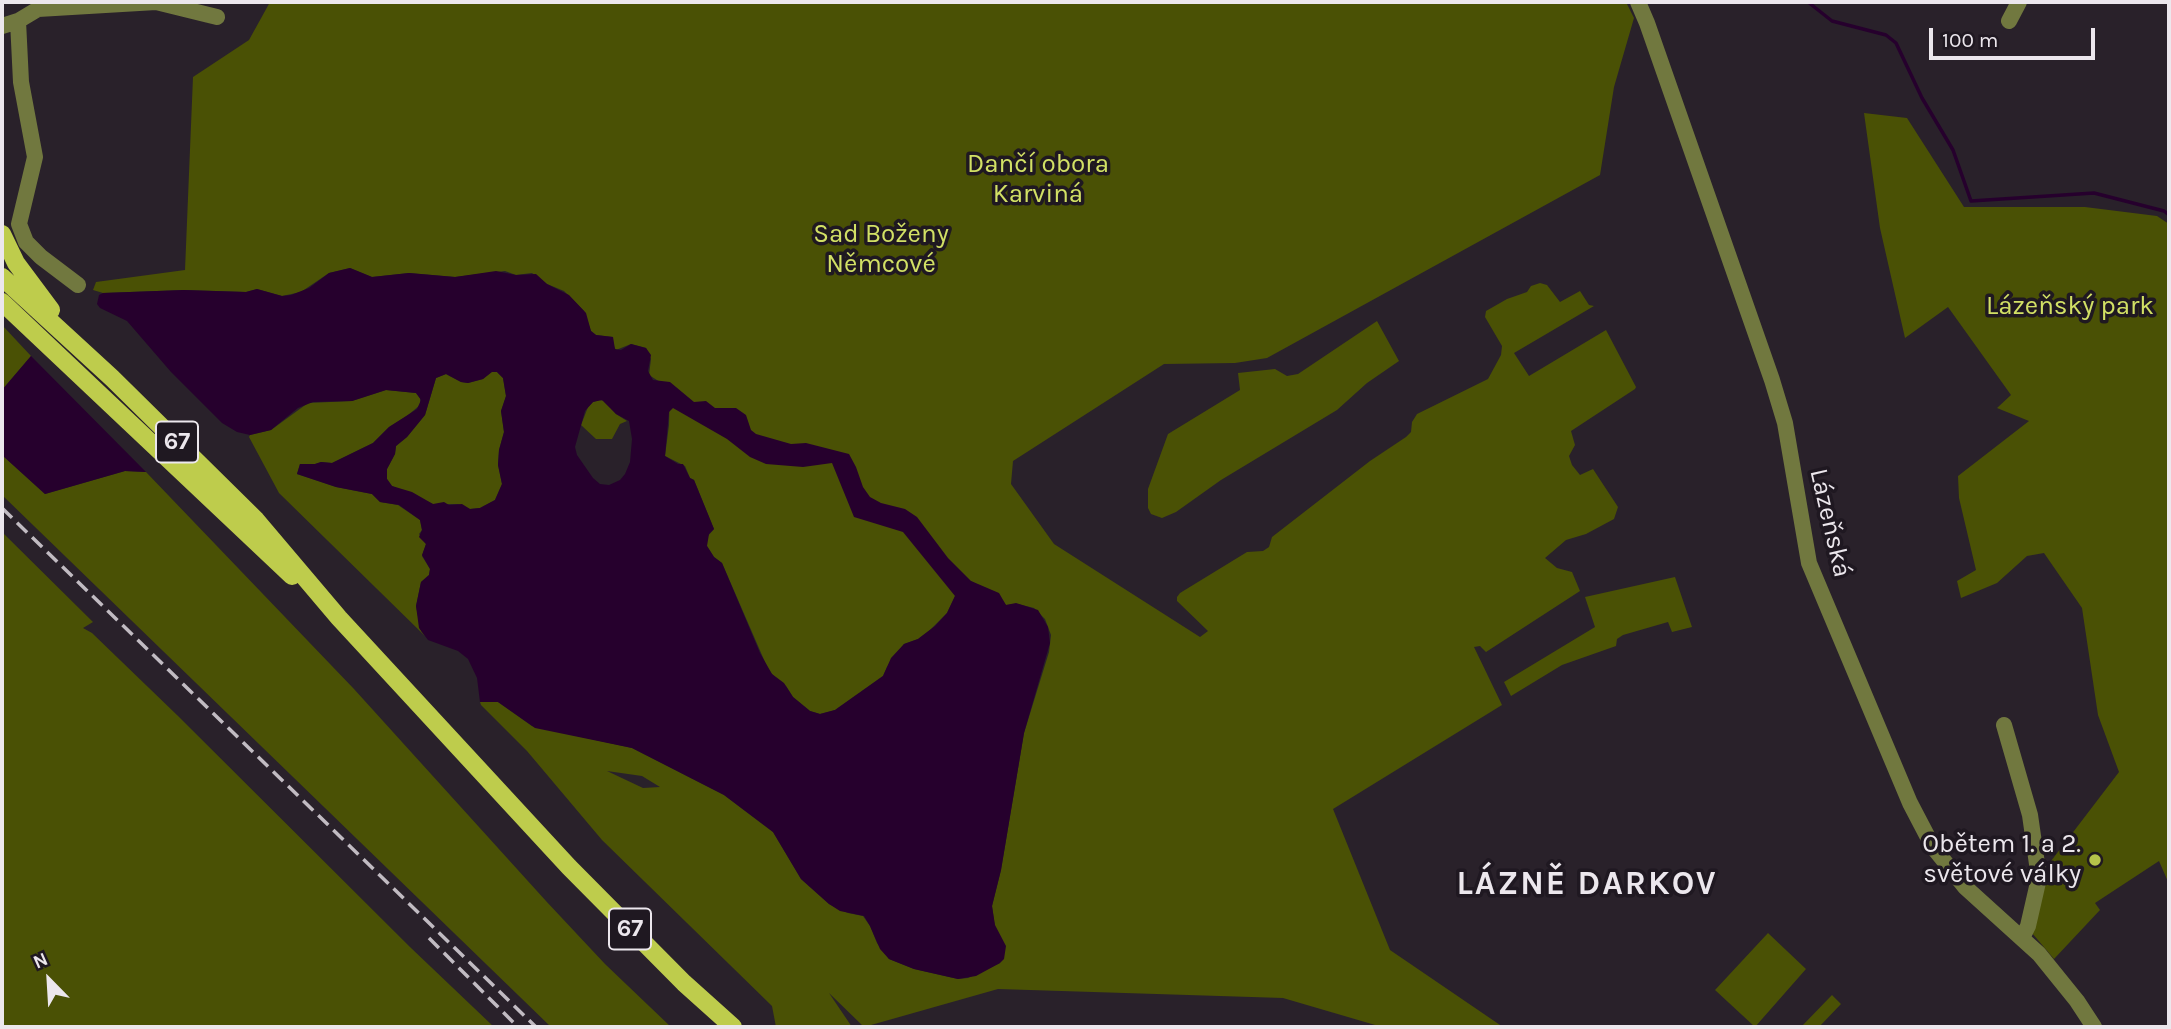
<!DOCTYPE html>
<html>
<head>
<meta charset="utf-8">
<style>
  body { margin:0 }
  #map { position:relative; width:2171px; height:1029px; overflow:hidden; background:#29212a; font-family:Karla,sans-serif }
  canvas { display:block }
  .frame { position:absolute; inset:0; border:4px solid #ece7ed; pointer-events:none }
  .north { position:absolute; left:14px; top:945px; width:70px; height:70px; -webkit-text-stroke:5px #1f1821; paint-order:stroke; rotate:336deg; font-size:19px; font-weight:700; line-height:28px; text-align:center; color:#ece7ed }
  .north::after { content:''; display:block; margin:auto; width:24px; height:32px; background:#ece7ed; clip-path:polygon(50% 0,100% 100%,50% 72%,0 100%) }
  .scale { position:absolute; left:1929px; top:28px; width:166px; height:32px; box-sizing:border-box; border:4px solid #ece7ed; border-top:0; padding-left:9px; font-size:21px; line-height:24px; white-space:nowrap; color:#ece7ed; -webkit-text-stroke:5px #1f1821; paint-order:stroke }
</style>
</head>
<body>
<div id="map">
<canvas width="2171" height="1029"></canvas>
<div class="frame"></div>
<div class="north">N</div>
<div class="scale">100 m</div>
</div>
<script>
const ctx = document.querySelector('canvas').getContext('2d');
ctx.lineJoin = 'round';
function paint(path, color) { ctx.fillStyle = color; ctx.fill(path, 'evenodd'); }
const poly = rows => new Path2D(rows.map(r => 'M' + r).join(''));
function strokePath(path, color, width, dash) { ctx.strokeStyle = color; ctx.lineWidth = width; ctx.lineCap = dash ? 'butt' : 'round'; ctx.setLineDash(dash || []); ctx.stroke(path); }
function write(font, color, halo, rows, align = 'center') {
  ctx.font = font + ' Karla,sans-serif'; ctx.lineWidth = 7; ctx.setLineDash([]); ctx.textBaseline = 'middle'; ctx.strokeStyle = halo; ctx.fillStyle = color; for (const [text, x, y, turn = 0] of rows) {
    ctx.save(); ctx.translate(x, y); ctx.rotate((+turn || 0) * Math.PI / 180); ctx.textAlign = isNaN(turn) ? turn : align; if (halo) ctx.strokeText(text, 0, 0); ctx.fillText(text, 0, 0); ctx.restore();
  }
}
const green = poly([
  [270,2,1626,2,1634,18,1614,87,1600,175,1267,358,1235,363,1164,364,1013,461,1011,484,1054,544,1200,637,1208,631,1177,601,1177,597,1180,593,1247,552,1263,551,1269,547,1272,537,1370,461,1406,437,1411,432,1412,422,1417,414,1488,379,1501,355,1502,346,1485,317,1486,311,1507,299,1527,292,1531,286,1540,283,1547,285,1560,302,1580,291,1589,305,1594,306,1514,353,1529,376,1606,330,1636,387,1635,389,1571,431,1575,445,1569,456,1572,465,1580,475,1593,469,1618,507,1614,519,1586,534,1566,540,1545,558,1557,568,1572,572,1580,591,1486,652,1480,646,1474,647,1502,705,1333,809,1390,950,1503,1027,1382,1027,1283,998,998,989,864,1027,829,993,852,1027,776,1027,772,1006,602,840,527,751,481,705,480,702,498,702,532,726,632,748,724,795,773,832,801,879,829,904,848,913,863,916,870,926,877,943,889,959,914,969,958,979,968,978,1000,963,992,906,1001,870,1024,733,1049,652,1051,635,1045,619,1034,608,1018,604,1006,605,1001,599,971,581,955,596,947,613,930,630,918,639,904,644,887,667,883,676,835,710,820,714,810,711,793,697,786,686,777,680,768,669,722,563,714,557,707,546,707,537,714,529,694,480,690,478,685,466,665,456,669,425,670,382,660,382,649,375,651,359,646,348,631,344,616,350,613,345,613,337,596,335,591,331,584,311,564,291,547,284,532,273,516,275,505,271,455,277,409,273,372,277,350,268,329,273,301,292,282,296,257,289,246,292,184,290,103,293,93,290,96,282,185,270,193,77,249,40],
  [607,771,642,776,660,787,643,788],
  [1864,113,1907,118,1964,207,2085,207,2157,216,2169,224,2169,884,2159,861,2095,903,2100,910,2054,959,2032,933,2048,865,2119,772,2098,715,2082,608,2044,553,2027,556,1997,583,1961,598,1957,581,1976,570,1959,498,1958,476,2029,421,1997,408,2011,395,1948,307,1905,338,1880,228],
  [1377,321,1399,361,1367,383,1337,410,1221,480,1176,512,1162,518,1151,514,1148,508,1148,489,1168,434,1240,390,1238,373,1275,369,1287,376,1298,374],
  [2,325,31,356,2,390],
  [491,372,497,372,503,378,506,396,501,411,504,432,499,450,498,465,502,484,495,500,480,508,470,509,458,504,433,504,392,486,387,479,387,469,395,454,396,446,407,437,425,415,436,378,446,374,461,382,468,383,483,379],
  [386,390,416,393,420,398,420,405,407,416,389,427,373,443,332,463,321,462,315,464,300,464,297,474,336,487,372,494,380,502,398,505,420,520,422,530,419,534,426,544,422,556,430,569,429,575,421,582,416,606,421,631,425,636,279,493,249,437,250,435,271,430,308,403,352,401],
  [599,400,605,401,616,414,627,421,620,424,612,439,596,439,581,425,588,407,593,402],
  [2,455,45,494,125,471,146,472,354,689,546,901,605,964,671,1027,551,1027,2,495],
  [2,532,93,622,83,628,92,633,177,715,410,947,494,1027,2,1027],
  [1675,577,1692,627,1672,632,1668,622,1623,635,1617,639,1616,646,1562,665,1511,696,1504,682,1595,627,1585,597],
  [1768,933,1806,969,1755,1027,1715,990],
  [1832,995,1841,1004,1819,1027,1801,1027]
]);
const water = poly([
  [350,268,372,277,409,273,455,277,496,271,516,275,536,274,547,284,569,295,586,313,591,331,596,335,613,337,615,349,621,350,631,344,646,348,651,355,648,371,653,380,670,382,694,402,706,401,715,408,736,408,746,415,751,430,756,434,791,444,806,443,849,454,856,467,863,487,870,497,881,503,905,509,917,517,948,558,971,581,999,593,1006,605,1016,603,1038,610,1048,627,1050,643,1024,733,1001,870,992,906,995,925,1006,946,1004,959,1000,963,976,976,958,979,914,969,889,959,880,949,870,926,864,916,840,911,829,904,801,879,773,832,724,795,632,748,535,728,498,702,480,702,477,678,468,659,458,651,428,640,419,628,416,606,421,582,429,575,430,569,422,555,426,544,419,537,422,530,420,520,399,505,380,502,372,494,336,487,297,474,300,464,315,464,321,462,332,463,373,443,389,427,417,409,421,400,416,393,386,390,352,401,313,402,298,408,271,430,250,435,237,432,222,423,171,372,127,321,100,308,97,304,99,295,103,293,184,290,246,292,257,289,282,296,291,295,309,288,329,273],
  [492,372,497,372,503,378,506,396,501,411,504,432,499,450,498,465,502,484,495,500,480,508,470,509,462,504,449,505,444,502,433,504,412,492,392,486,387,479,387,469,395,454,396,446,407,437,425,415,436,378,446,374,461,382,468,383,483,379],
  [602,400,616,414,629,421,632,439,630,462,625,474,620,480,609,485,600,484,593,478,577,455,575,447,585,411,593,402],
  [673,408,727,439,750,457,766,464,803,467,832,463,854,517,903,532,955,596,947,613,935,626,918,639,904,644,891,658,883,676,835,710,820,714,810,711,793,697,784,683,772,674,760,653,722,563,714,557,707,546,709,534,714,529,694,480,690,478,683,464,678,464,665,456,669,412],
  [31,356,146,472,125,471,45,494,2,455,2,390]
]);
const stream = poly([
  [1808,2,1832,21,1886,35,1896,43,1922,98,1953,150,1971,201,2094,193,2164,211,2169,215]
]);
const minor = poly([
  [1638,2,1647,23,1772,380,1785,423,1809,563,1910,803,1933,847,1965,887,2039,954,2077,1001,2094,1027],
  [18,21,21,82,35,157,19,224,26,242,41,257,78,285],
  [2009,21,2019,2],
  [2,26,18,21,38,9,156,2,217,17],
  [2004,725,2030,815,2039,878,2028,926,2022,938]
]);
const major = poly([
  [2,234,16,263,51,310],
  [2,277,112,378,256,520,339,618,569,867,684,983,733,1027],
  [2,302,292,576]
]);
const rail = poly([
  [2,508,536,1027],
  [429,938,518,1027]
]);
const markers = [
  [2095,860,7,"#b5c24a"]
];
const shields = [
  [177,442,42],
  [630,929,42]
];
const shieldNames = [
  ["67",177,442],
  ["67",630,929]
];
const parkNames = [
  ["Dančí obora",1038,165],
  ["Karviná",1038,195],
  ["Sad Boženy",881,235],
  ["Němcové",881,265],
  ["Lázeňský park",2070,307]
];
const streetNames = [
  ["Lázeňská",1830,523,77]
];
const poiNames = [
  ["Obětem 1. a 2.",2081,845],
  ["světové války",2081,875]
];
const districtNames = [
  ["LÁZNĚ DARKOV",1587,885]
];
paint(green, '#4a5105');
paint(water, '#26002d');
strokePath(stream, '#26002d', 3.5);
strokePath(minor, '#71783f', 16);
strokePath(major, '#becc4c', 18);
strokePath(rail, '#c1bbc2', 3.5, [14, 7]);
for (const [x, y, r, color] of markers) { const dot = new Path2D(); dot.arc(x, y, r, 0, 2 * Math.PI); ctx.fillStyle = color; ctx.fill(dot); strokePath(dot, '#1f1821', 2.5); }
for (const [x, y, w] of shields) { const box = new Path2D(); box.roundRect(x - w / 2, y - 20.5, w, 41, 5); ctx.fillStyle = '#1f1821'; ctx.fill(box); strokePath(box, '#ece7ed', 2); }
write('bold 24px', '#ece7ed', null, shieldNames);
write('26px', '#d2e065', '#1f1821', parkNames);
write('26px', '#ece7ed', '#1f1821', streetNames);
write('26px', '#ece7ed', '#1f1821', poiNames, 'right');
ctx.letterSpacing = '2px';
write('bold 33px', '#ece7ed', '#1f1821', districtNames);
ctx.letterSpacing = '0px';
</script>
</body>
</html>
